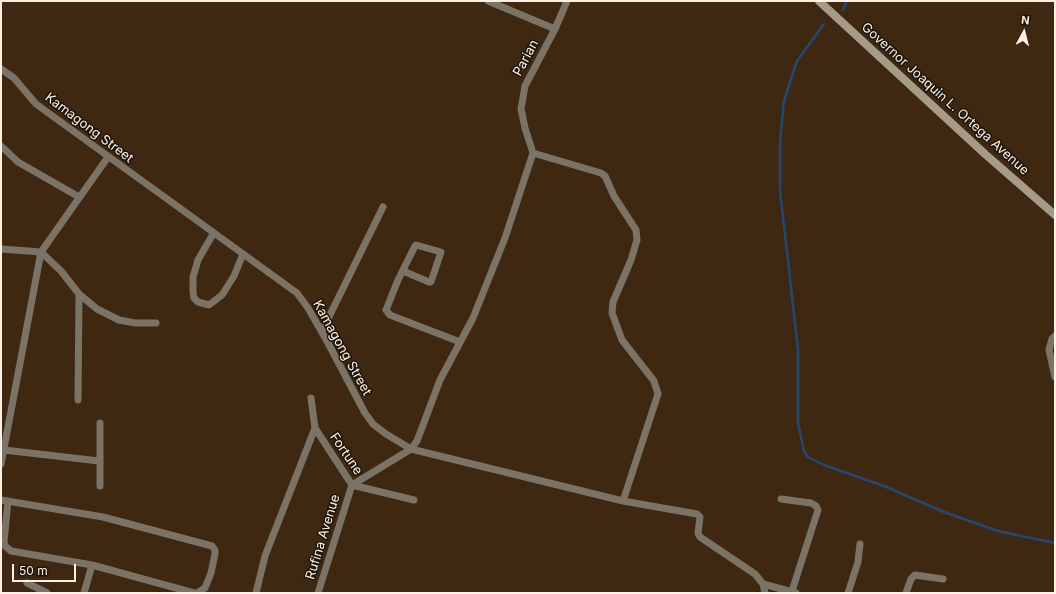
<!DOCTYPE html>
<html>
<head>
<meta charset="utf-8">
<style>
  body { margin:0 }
  #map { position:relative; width:1056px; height:594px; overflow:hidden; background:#3f2812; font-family:Inter,sans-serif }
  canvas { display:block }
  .frame { position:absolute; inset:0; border:2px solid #fdf1e6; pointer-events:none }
  .north { position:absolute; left:1004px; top:12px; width:40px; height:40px; -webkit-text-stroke:3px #1e140a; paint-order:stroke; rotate:7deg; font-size:11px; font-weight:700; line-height:16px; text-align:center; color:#fdf1e6 }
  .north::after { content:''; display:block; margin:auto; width:14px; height:18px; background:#fdf1e6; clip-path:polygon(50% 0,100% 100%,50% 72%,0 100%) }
  .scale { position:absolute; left:12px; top:564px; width:64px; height:18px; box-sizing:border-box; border:2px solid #fdf1e6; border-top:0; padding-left:5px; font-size:12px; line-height:14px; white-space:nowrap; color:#fdf1e6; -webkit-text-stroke:3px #1e140a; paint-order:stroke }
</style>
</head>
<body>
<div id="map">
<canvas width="1056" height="594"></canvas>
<div class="frame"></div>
<div class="north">N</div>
<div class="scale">50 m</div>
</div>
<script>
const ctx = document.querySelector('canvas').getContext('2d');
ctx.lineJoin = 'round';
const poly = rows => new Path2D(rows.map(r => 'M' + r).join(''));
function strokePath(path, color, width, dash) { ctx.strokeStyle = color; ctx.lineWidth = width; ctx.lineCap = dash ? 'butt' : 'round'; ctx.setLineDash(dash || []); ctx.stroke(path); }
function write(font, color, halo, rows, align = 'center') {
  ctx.font = font + ' Inter,sans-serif'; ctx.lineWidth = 3; ctx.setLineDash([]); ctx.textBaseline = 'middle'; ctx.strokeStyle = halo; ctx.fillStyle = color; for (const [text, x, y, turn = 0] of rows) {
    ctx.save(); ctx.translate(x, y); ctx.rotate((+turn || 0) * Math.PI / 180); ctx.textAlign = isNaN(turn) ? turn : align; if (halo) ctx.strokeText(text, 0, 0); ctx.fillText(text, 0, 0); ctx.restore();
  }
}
const stream = poly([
  [843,10,847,1],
  [824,24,797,61,784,101,780,143,780,190,798,350,798,423,804,451,808,457,824,465,884,486,944,512,998,531,1055,543]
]);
const minor = poly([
  [488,1,555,29],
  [1,69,14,78,36,104,297,293,308,308,328,343,365,413,373,424,386,434,411,449,623,501],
  [1,146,18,162,79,197],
  [533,153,601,173,605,176,614,196,636,230,637,240,631,260,613,302,612,313,622,340,654,381,658,394,623,501,697,514,700,517,698,533,700,537,755,574,763,584,765,593],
  [533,153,525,128,521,109,525,86,555,29,567,1],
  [213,234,198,260,193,277,193,292,194,298,198,302,209,305,222,295,234,276,243,254],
  [1,249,41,252],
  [41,252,61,271,79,294,97,309,119,320,135,323,156,323],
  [403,271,429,282,431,282,441,252,416,245,415,246,398,280,386,310,390,315,460,342],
  [322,331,383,207],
  [1055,336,1052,339,1049,350,1055,377],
  [311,398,315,428,352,485,414,500],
  [78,400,79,294],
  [4,450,99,461],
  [1,464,41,252,108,157],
  [100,486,100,423],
  [781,499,811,503,816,506,818,510,792,591],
  [1,500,103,517,212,546,215,550,215,554,211,573,205,588,197,593],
  [8,501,4,542,5,546,11,551,92,565,194,593],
  [27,583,47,593],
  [763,584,796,593],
  [84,593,92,565],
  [256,593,265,556,315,428],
  [318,593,352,485,411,449,417,441,440,380,473,318,505,238,533,153],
  [848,593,858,562,860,544],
  [906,593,911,579,915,575,943,579]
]);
const secondary = poly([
  [819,1,985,154,1055,215]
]);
const streetNames = [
  ["Parian",526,58,-62],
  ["Governor Joaquin L. Ortega Avenue",945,99,42],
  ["Kamagong Street",89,128,37],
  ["Kamagong Street",342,348,61],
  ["Fortune",346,454,56],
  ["Rufina Avenue",323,537,-73]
];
strokePath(stream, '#254870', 2.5);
strokePath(minor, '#7b7466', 7);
strokePath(secondary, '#a69b86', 8);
write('13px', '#fdf1e6', '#1e140a', streetNames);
</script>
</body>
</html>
